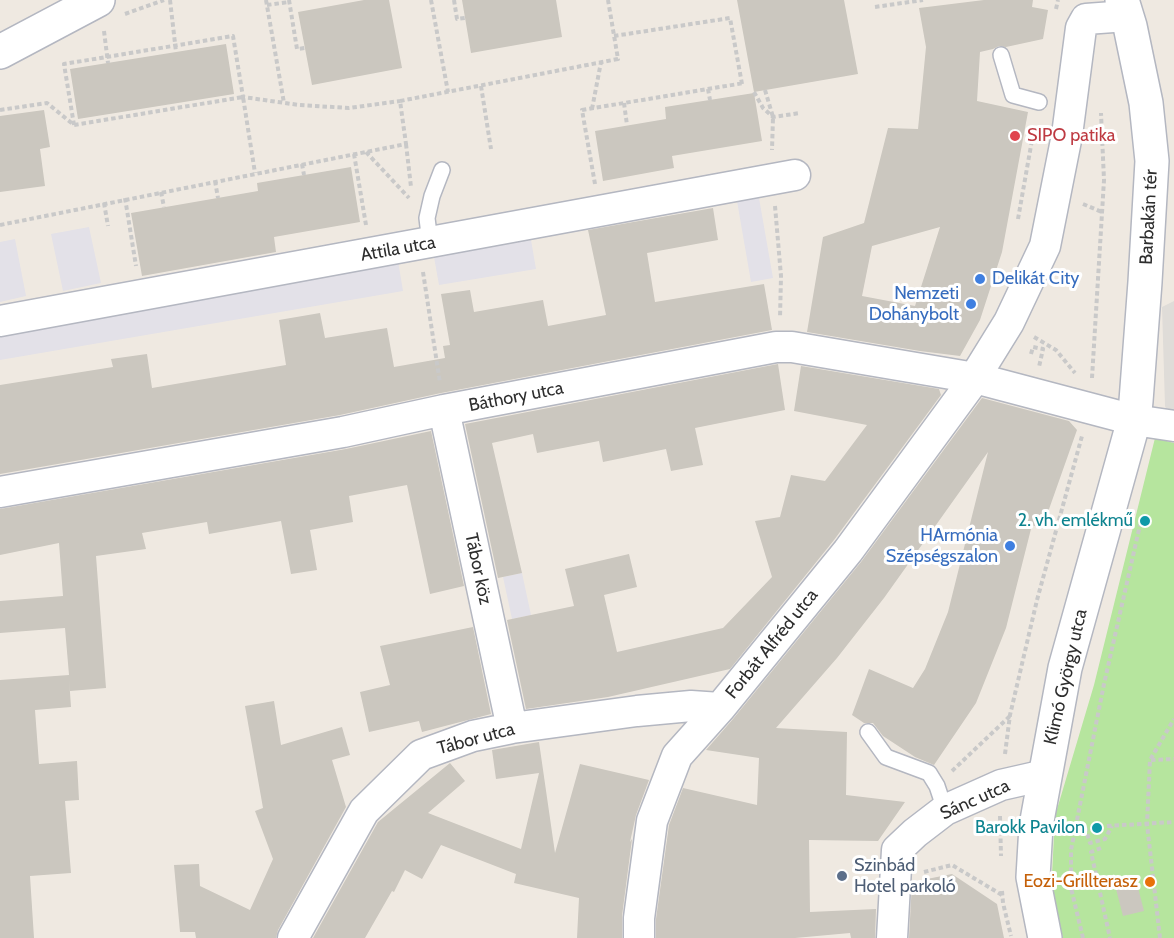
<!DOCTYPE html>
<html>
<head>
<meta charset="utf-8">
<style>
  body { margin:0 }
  canvas { display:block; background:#efe9e1 }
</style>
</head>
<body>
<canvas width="1174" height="938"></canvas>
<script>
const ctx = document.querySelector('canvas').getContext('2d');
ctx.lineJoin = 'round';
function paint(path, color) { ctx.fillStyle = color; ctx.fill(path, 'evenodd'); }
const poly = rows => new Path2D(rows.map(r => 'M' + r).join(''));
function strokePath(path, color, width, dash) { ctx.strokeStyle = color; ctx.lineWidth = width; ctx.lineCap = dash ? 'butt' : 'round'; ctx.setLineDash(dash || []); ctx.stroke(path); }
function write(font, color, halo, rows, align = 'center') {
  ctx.font = font + ' Cabin,sans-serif'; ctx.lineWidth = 6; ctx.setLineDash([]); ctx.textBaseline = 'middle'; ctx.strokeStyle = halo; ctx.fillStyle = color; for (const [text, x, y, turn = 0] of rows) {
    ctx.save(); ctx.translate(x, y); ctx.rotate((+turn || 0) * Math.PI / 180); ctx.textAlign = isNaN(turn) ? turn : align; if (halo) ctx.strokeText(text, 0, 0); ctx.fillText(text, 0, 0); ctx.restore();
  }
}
const industrial = poly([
  [759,198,773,278,751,282,737,201],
  [89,227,101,283,63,291,51,234],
  [15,239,26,296,0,302,0,242],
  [531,240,536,269,439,285,434,257],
  [398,261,403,291,0,360,0,330],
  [522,573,531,615,512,619,503,577]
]);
const green = poly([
  [1155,438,1174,443,1174,938,1063,938,1051,894,1055,816,1094,685]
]);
const plaza = poly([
  [1174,301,1174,429,1165,406,1162,307]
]);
const building = poly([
  [364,0,389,0,402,68,312,85,298,12],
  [462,0,556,0,562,37,471,53],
  [737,0,844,0,858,74,754,92],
  [984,0,1033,0,1032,7,1048,10,1043,39,1006,47,999,46,993,49,980,52,977,101,1028,112,1002,252,980,320,960,356,920,351,807,332,823,237,864,223,888,128,918,129,926,47,919,8],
  [940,227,915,306,862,296,872,246],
  [226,44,234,94,78,119,70,69],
  [754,93,762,141,672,156,674,168,603,181,595,131,666,119,665,107],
  [44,110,50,147,40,149,45,186,0,192,0,116],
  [351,167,360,222,274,237,276,252,142,276,131,213,258,191,257,183],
  [713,208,718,240,647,253,655,302,764,284,772,330,441,393,340,415,0,474,0,385,113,367,111,359,147,354,152,388,286,365,279,320,320,313,325,338,387,328,394,367,445,358,443,346,450,345,441,294,470,290,474,312,543,300,548,326,606,315,588,230],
  [778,364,785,410,695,428,703,465,671,471,666,449,603,462,599,441,537,453,533,434,492,443,522,573,498,578,465,424],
  [801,366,939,389,941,395,834,540,730,669,608,697,526,709,507,620,574,606,565,569,629,554,637,587,604,595,617,652,723,628,772,577,755,521,780,517,791,475,825,481,867,425,794,411],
  [982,398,1069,421,1077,430,1042,529,1032,525,1006,628,976,703,934,765,915,757,883,736,873,723,864,723,852,715,869,669,913,688,925,669,948,612,988,452,884,598,837,658,776,728,847,732,846,795,905,802,878,841,809,840,810,912,876,909,875,938,851,938,850,933,795,938,656,938,656,919,669,825,683,788,757,805,759,758,706,750,733,719,861,562],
  [431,431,464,586,430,594,407,485,349,496,353,522,310,530,317,570,291,574,281,521,209,534,207,522,142,533,146,549,96,556,106,688,70,691,69,678,71,707,35,710,39,764,77,761,79,800,65,801,71,873,30,876,34,938,0,938,0,680,69,675,65,628,0,633,0,601,63,596,59,543,0,555,0,509,346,449],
  [473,627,491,714,422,732,419,721,369,732,360,692,390,685,380,646],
  [274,701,281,745,342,727,350,755,332,760,346,807,278,930,276,938,196,938,195,932,180,932,174,865,199,864,200,886,250,910,273,859,255,811,263,808,245,706],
  [539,742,555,853,580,764,649,780,636,815,630,842,632,839,622,916,622,938,577,938,579,898,514,883,516,874,441,845,422,879,405,870,394,892,392,891,365,938,313,938,378,822,450,763,465,781,428,813,521,849,539,773,496,779,492,750],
  [952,874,997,904,1004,938,909,938,912,882],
  [1137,884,1144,911,1123,916,1116,889]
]);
const path = poly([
  [170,0,176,52],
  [266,0,284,103],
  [289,0,297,49,305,48],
  [431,0,448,92],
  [454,0,457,19,465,18],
  [267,5,289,2],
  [875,7,923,0],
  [1056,9,1058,0],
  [125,14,164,0],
  [104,31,108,63],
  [614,36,730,18,742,84],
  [481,86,491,149],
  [708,89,710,100],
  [765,90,773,117,772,150],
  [754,92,763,108,773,117,800,113],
  [624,103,627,125],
  [592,109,601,62],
  [0,110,47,103,74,125,243,97,255,173],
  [74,125,64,64,233,36,243,97,299,105,349,108,400,101],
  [406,144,411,187],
  [366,152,409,198],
  [354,154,366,225],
  [302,164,304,175],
  [215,181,218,198],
  [595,184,582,110,744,83],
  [161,192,164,207],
  [125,198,136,266],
  [104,203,108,226],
  [1083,204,1102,212],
  [775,206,781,276,780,318],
  [1018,219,1035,123],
  [0,225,406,144,400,101,618,59,608,0],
  [423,272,440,383],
  [1034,337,1056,350,1075,373],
  [1031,354,1033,347,1043,349,1039,367],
  [1092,378,1104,180,1101,113],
  [1005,754,1010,715,1037,600,1082,436],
  [1151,760,1174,759],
  [952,771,1010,716],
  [1000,816,1001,856],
  [1107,826,1174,822],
  [1085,827,1090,843,1105,839,1112,826],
  [1101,848,1091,852,1110,938],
  [924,872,952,865,1002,895],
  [1002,891,1003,903,1011,936],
  [1083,938,1071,888,1071,850,1104,684,1140,525],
  [1160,938,1147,824,1150,760,1174,719]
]);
const service = poly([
  [1001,55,1013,95,1039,102],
  [430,243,427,218,432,196,442,170],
  [868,732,886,757,929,773,937,786,945,810]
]);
const minor = poly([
  [0,321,795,175],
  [444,410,512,728],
  [0,492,343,432,444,410,776,347,792,347,975,378,1134,420,1174,426],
  [293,938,364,811,421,755,473,736,512,728,637,711,691,706,720,708],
  [639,938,639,918,652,821,677,756,720,708,848,551,970,385,1009,322,1045,246,1067,135,1081,28,1086,19,1127,16],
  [892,938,897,850,915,833,945,810,1001,785,1045,775]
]);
const tertiary = poly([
  [0,52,98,0],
  [1045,938,1033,877,1036,826,1065,668,1134,420,1136,401,1145,282,1152,161,1146,103,1130,26,1122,0]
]);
const markers = [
  [1015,136,6,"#e0444e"],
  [980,279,6,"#3f7fe0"],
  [971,304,6,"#3f7fe0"],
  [1145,521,6,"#0f9aa8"],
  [1010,546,6,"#3f7fe0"],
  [1097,828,6,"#0f9aa8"],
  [842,876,6,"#5c6f8a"],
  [1150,882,6,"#e8710a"]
];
const healthNames = [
  ["SIPO patika",1027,136]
];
const streetNames = [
  ["Barbakán tér",1149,217,-87],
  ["Attila utca",398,249,-10],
  ["Báthory utca",516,397,-11],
  ["Tábor köz",478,569,78],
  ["Forbát Alfréd utca",772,644,-51],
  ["Klimó György utca",1066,677,-77],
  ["Tábor utca",476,739,-15],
  ["Sánc utca",975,800,-24]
];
const shopNames = [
  ["Delikát City",992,279,"left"],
  ["Nemzeti",959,294],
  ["Dohánybolt",959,315],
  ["HArmónia",998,536],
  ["Szépségszalon",998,557]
];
const cultureNames = [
  ["2. vh. emlékmű",1133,521],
  ["Barokk Pavilon",1085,828]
];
const serviceNames = [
  ["Szinbád",854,866],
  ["Hotel parkoló",854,887]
];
const foodNames = [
  ["Eozi-Grillterasz",1138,882]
];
paint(industrial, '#e3e1e8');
paint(green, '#b6e59e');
paint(plaza, '#dfdcd8');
paint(building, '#cbc7bf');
strokePath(service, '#b4b7c1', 18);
strokePath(minor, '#b4b7c1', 33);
strokePath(tertiary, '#b4b7c1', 36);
strokePath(path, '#c9c9c9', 4, [4.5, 3]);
strokePath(service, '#fff', 15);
strokePath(minor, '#fff', 30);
strokePath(tertiary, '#fff', 33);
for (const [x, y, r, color] of markers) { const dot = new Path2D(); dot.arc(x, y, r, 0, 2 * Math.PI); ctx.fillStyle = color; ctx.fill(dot); strokePath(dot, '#fff', 2); }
write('18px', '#be3a42', '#fff', healthNames, 'left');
write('18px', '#2e2e2e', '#fff', streetNames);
write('18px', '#366cbe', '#fff', shopNames, 'right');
write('18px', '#0d838f', '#fff', cultureNames, 'right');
write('18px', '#4e5e75', '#fff', serviceNames, 'left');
write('18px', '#c56008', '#fff', foodNames, 'right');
</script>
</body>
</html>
